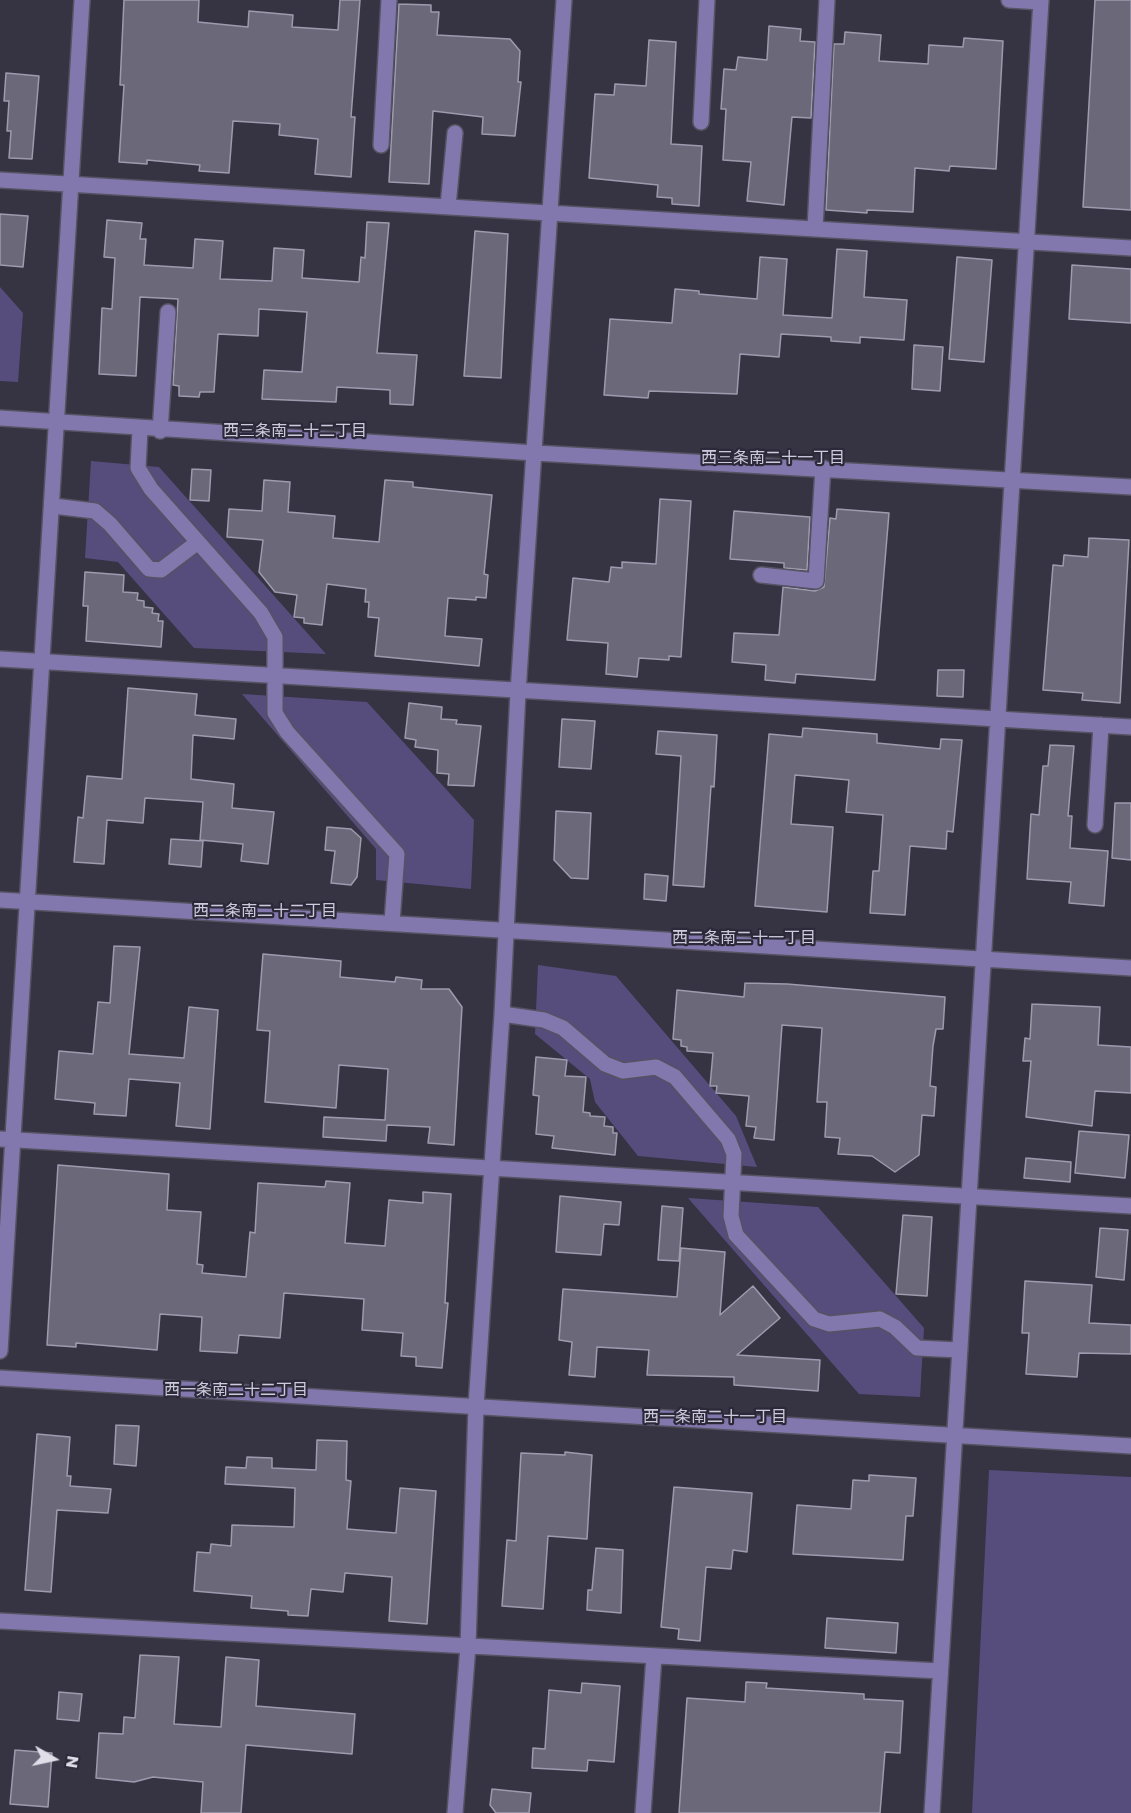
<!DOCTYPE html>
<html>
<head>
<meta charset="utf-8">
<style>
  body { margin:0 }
  #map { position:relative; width:1131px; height:1813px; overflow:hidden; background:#363343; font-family:Poppins,sans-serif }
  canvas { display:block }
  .north { position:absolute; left:24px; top:1729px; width:60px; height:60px; -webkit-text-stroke:4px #2c2939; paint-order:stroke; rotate:99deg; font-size:16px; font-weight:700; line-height:24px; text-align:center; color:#e0dee9 }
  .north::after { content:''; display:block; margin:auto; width:21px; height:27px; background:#e0dee9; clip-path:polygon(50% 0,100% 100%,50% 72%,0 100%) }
</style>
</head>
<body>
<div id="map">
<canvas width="1131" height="1813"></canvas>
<div class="north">N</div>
</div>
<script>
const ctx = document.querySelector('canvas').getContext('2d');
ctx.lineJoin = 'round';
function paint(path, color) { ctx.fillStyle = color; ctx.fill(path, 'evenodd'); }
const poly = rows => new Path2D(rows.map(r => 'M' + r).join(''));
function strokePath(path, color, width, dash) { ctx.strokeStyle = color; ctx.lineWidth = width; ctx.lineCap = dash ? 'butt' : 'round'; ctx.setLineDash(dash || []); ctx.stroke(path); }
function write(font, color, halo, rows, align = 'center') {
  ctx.font = font + ' Poppins,"Noto Sans JP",sans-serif'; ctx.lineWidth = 4.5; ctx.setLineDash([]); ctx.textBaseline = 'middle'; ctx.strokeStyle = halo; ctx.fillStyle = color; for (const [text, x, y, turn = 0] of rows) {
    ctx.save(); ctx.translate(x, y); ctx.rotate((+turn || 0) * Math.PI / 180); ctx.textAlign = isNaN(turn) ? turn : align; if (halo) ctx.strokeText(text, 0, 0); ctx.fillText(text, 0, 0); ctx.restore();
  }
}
const green = poly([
  [0,287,23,313,18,382,0,381],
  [91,461,159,467,326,654,194,648,118,562,85,558],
  [242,694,367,702,474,820,471,889,376,880,376,849],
  [538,965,616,976,736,1116,757,1167,638,1156,595,1102,590,1079,535,1034],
  [688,1198,818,1207,924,1328,920,1397,859,1394],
  [989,1470,1131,1477,1131,1813,972,1813]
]);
const building = poly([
  [124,0,199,0,198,22,248,27,249,11,293,15,292,27,338,30,340,0,360,0,351,117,355,117,351,177,315,174,318,139,279,135,280,124,233,121,229,173,199,171,200,165,147,160,147,164,119,162,124,85,120,85,124,0],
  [1095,0,1131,0,1131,210,1083,207,1095,0],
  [399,4,431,5,431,12,439,12,437,35,510,39,520,51,518,82,521,82,515,136,482,134,483,117,433,111,429,184,389,182,399,4],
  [769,26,801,29,800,41,815,42,811,118,792,117,784,205,747,201,751,162,723,160,726,109,721,109,724,69,736,70,738,57,767,60,769,26],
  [845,32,881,35,879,61,928,64,929,45,963,47,964,38,1003,41,996,169,950,166,949,171,915,168,913,212,867,210,867,213,826,210,834,44,844,44,845,32],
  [649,40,676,42,671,144,702,146,699,206,672,204,672,198,657,197,658,185,589,178,595,94,614,95,615,84,646,86,649,40],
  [6,73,39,76,32,159,9,158,11,131,7,131,9,101,4,101,6,73],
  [0,214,28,216,23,267,0,265,0,214],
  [107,220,142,223,140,239,146,239,144,265,193,268,195,239,223,241,220,279,272,281,274,248,304,250,302,278,359,282,361,257,365,258,367,222,389,223,377,353,417,355,413,405,390,404,390,390,337,387,336,402,262,399,264,370,302,372,307,312,259,309,258,336,218,334,214,392,200,392,199,397,179,396,179,386,173,385,178,299,140,297,136,376,99,374,102,308,112,309,115,258,104,257,107,220],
  [475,231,508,234,501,378,464,376,475,231],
  [837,249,867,251,864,297,907,300,904,340,860,337,860,343,831,341,831,337,781,334,779,357,740,354,737,394,649,391,648,398,604,395,610,319,672,323,675,289,699,291,699,294,757,299,760,257,787,259,783,315,832,318,837,249],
  [957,257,992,260,984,362,949,359,957,257],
  [1072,265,1131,269,1131,323,1069,319,1072,265],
  [914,345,943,347,940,391,912,389,914,345],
  [192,469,211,470,209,501,190,500,192,469],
  [264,480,290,482,288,512,335,516,333,538,379,542,385,480,413,482,413,487,492,495,484,574,488,575,486,598,476,597,476,600,448,598,445,636,482,639,479,666,375,656,379,618,368,617,369,602,365,602,366,589,327,584,322,625,304,623,304,618,294,617,297,595,275,592,259,572,263,540,227,537,229,509,262,511,264,480],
  [660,499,691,501,681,657,669,656,669,660,639,658,637,677,606,674,608,643,567,640,573,578,609,582,611,567,622,568,622,562,656,564,660,499],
  [837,509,889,513,875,680,796,674,795,683,765,680,766,665,732,662,734,633,779,635,783,587,815,591,824,587,830,518,836,519,837,509],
  [734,511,810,517,807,570,784,568,784,563,730,559,734,511],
  [1089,538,1129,540,1120,703,1082,700,1083,693,1043,690,1053,565,1063,566,1064,555,1088,557,1089,538],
  [85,572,124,575,123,592,138,593,137,600,144,601,144,607,153,608,152,613,159,614,158,621,163,621,161,647,86,641,88,606,83,606,85,572],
  [938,670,964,670,963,697,937,696,938,670],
  [128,688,197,694,195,715,236,719,234,739,193,735,191,779,234,784,232,808,274,812,268,864,241,861,243,844,200,840,203,802,145,798,143,823,107,820,104,864,74,862,78,817,83,818,87,776,122,779,128,688],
  [409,703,442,707,441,719,457,720,456,724,481,726,474,786,448,785,449,774,437,773,438,750,415,747,416,740,405,738,409,703],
  [562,719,595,721,591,769,559,767,562,719],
  [803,728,877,734,877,743,940,749,941,739,962,740,953,832,947,831,946,849,910,846,905,915,870,913,873,871,879,871,883,815,846,812,849,780,795,775,791,824,833,827,827,912,755,906,769,734,802,737,803,728],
  [658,731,717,735,714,787,711,786,704,887,673,885,681,756,656,754,658,731],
  [1050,745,1074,746,1068,816,1072,816,1070,848,1108,851,1104,906,1069,903,1071,882,1027,879,1031,814,1039,815,1043,766,1048,766,1050,745],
  [1115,803,1131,803,1131,860,1112,858,1115,803],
  [556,811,591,813,588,879,571,878,554,860,556,811],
  [327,827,351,829,361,838,357,877,351,885,331,883,335,851,325,850,327,827],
  [171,839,203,841,201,867,169,864,171,839],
  [645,874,668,876,666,901,644,899,645,874],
  [114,946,140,947,129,1054,184,1058,189,1007,218,1010,210,1129,176,1126,180,1083,129,1079,126,1116,94,1114,95,1103,55,1099,59,1051,93,1054,98,1002,110,1003,114,946],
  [263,954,341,961,340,977,395,982,396,977,422,980,421,989,449,989,462,1007,454,1145,428,1143,430,1127,387,1125,386,1141,323,1137,324,1117,385,1120,388,1069,339,1065,336,1108,265,1102,270,1031,257,1030,263,954],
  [745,983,787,984,945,997,943,1029,936,1029,933,1046,930,1086,936,1087,934,1116,922,1115,919,1155,895,1172,872,1156,838,1154,840,1138,825,1137,827,1102,817,1102,822,1028,782,1025,774,1140,754,1138,756,1127,746,1126,749,1096,716,1093,717,1086,710,1086,713,1053,687,1051,687,1047,681,1046,681,1040,673,1039,677,990,744,997,745,983],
  [1032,1004,1100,1007,1098,1045,1131,1047,1131,1093,1095,1091,1092,1126,1026,1117,1031,1061,1023,1061,1025,1038,1030,1039,1032,1004],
  [536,1057,567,1060,565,1076,586,1077,583,1112,590,1113,590,1116,605,1117,604,1126,613,1127,613,1133,617,1133,615,1155,552,1148,554,1136,536,1134,539,1096,533,1095,536,1057],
  [1079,1131,1129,1135,1125,1178,1075,1173,1079,1131],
  [1026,1158,1071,1162,1070,1182,1024,1178,1026,1158],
  [58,1165,169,1174,167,1210,201,1212,197,1264,203,1265,202,1273,246,1277,250,1232,255,1233,258,1183,325,1187,326,1181,350,1183,345,1243,385,1246,389,1200,423,1203,423,1192,451,1194,445,1303,448,1303,442,1368,416,1366,416,1357,401,1356,403,1333,362,1330,364,1299,284,1293,280,1338,239,1335,237,1353,200,1351,202,1317,160,1314,157,1350,76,1343,76,1347,47,1345,58,1165],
  [560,1196,621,1202,619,1225,604,1224,601,1255,556,1252,560,1196],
  [662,1206,683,1208,679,1261,658,1260,662,1206],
  [903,1215,932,1217,927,1296,896,1294,903,1215],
  [1100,1228,1128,1230,1124,1280,1096,1277,1100,1228],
  [681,1248,725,1252,720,1315,753,1286,780,1318,737,1355,820,1360,818,1391,734,1385,734,1377,647,1375,649,1350,597,1347,595,1377,569,1375,572,1342,559,1340,563,1289,677,1297,681,1248],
  [1025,1281,1092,1285,1089,1323,1131,1325,1131,1354,1079,1353,1077,1377,1026,1374,1029,1333,1022,1333,1025,1281],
  [116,1425,139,1426,136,1466,114,1464,116,1425],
  [37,1434,70,1437,67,1476,71,1476,70,1486,111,1489,108,1513,57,1510,51,1592,25,1590,37,1434],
  [317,1440,347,1441,346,1480,351,1481,347,1529,396,1533,400,1488,436,1491,427,1624,389,1621,392,1577,345,1573,343,1592,311,1589,308,1616,288,1615,288,1611,251,1608,252,1596,194,1591,197,1552,210,1553,211,1544,231,1546,232,1525,294,1527,295,1488,225,1484,226,1467,246,1468,247,1457,272,1458,272,1468,316,1470,317,1440],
  [565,1452,592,1455,587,1539,548,1536,543,1609,502,1606,507,1540,516,1541,521,1453,565,1455,565,1452],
  [869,1475,916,1478,913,1516,906,1516,903,1560,793,1554,797,1505,851,1509,853,1480,869,1481,869,1475],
  [674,1487,752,1493,747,1552,733,1550,731,1569,706,1567,700,1641,678,1639,679,1629,661,1627,674,1487],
  [596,1548,623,1550,621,1613,587,1610,588,1590,592,1590,596,1548],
  [827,1618,898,1623,896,1653,825,1648,827,1618],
  [140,1655,179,1657,174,1724,221,1727,226,1657,259,1660,256,1706,355,1714,352,1754,246,1745,241,1813,201,1813,203,1782,153,1777,134,1782,96,1778,99,1733,123,1734,124,1717,135,1718,140,1655],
  [746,1682,767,1683,766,1688,864,1694,864,1699,903,1701,900,1753,885,1752,880,1813,679,1813,687,1698,745,1702,746,1682],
  [582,1683,620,1686,614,1762,588,1760,587,1771,532,1768,533,1748,545,1749,549,1690,581,1693,582,1683],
  [59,1692,82,1694,79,1721,57,1719,59,1692],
  [15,1750,52,1753,48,1807,10,1804,15,1750],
  [492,1789,531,1793,529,1813,496,1813,490,1805,492,1789]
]);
const minor = poly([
  [1009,0,1040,2],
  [701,122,707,0],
  [381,145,389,0],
  [0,180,1131,248],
  [448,206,455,133],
  [815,229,827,0],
  [0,418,535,453,1131,487],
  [140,429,138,468,151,489,261,613,275,637,275,713,287,732,397,854,392,922],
  [160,431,168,312],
  [53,506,95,511,110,524,149,569,161,570,198,542],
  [761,575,816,581,823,468],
  [0,659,1131,727],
  [1095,825,1101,725],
  [0,900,1131,968],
  [502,1014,544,1020,563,1028,605,1064,623,1071,656,1067,675,1077,728,1139,734,1154,731,1216,736,1235,814,1319,829,1324,880,1319,895,1327,917,1348,960,1350],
  [0,1139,1131,1206],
  [0,1351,82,0],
  [0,1378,1131,1446],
  [0,1621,940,1671],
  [455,1813,468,1646,476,1406,502,1014,518,692,564,0],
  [643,1813,654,1656],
  [932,1813,1041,0]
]);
const neighbourhoodNames = [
  ["西三条南二十二丁目",295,432],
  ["西三条南二十一丁目",773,459],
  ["西二条南二十二丁目",265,912],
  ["西二条南二十一丁目",744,939],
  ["西一条南二十二丁目",236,1391],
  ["西一条南二十一丁目",715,1418]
];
paint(green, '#574d7d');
paint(building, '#6b687a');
strokePath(building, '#9e9baf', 1.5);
strokePath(minor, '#555261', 18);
strokePath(minor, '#8378ad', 15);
write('16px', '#cdcade', '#2c2939', neighbourhoodNames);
</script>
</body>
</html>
